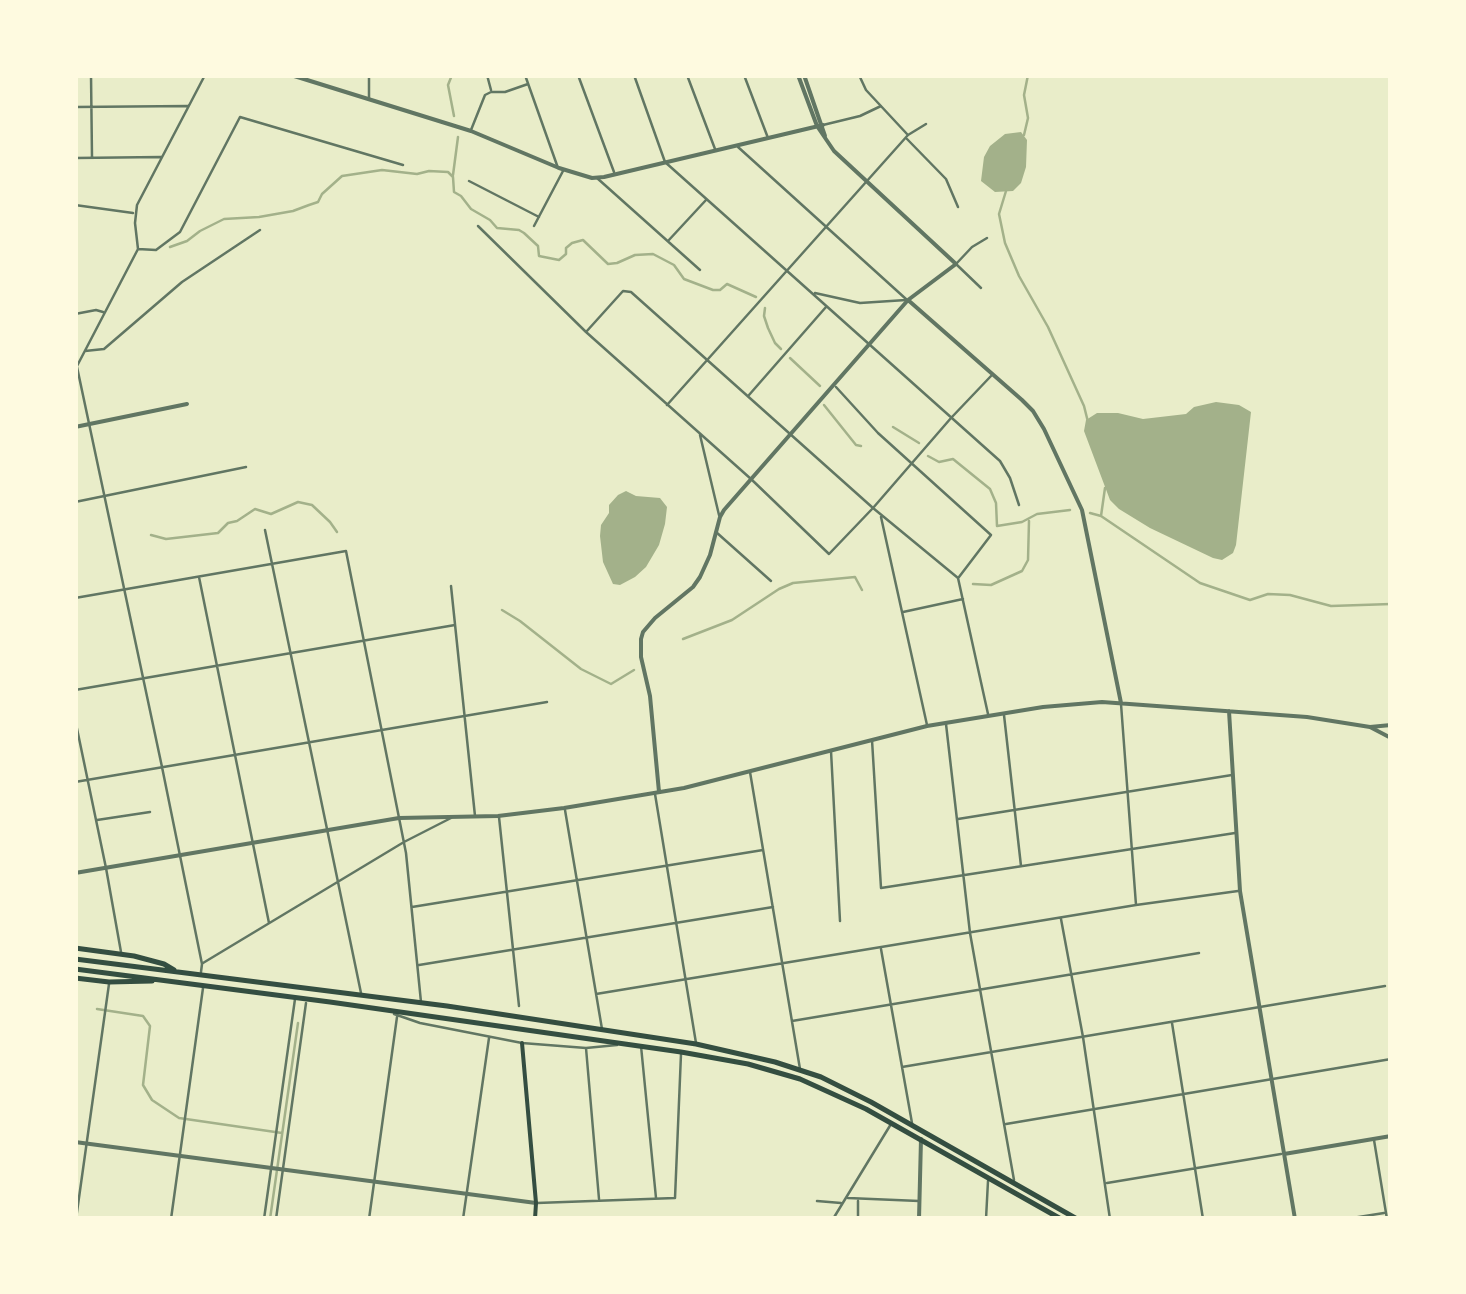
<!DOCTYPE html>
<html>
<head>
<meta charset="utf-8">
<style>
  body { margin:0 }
  #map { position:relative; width:1466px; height:1294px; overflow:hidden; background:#e9edc9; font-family:Lato,sans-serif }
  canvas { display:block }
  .frame { position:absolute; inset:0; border:78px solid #fefae0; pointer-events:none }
</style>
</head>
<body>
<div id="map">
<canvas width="1466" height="1294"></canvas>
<div class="frame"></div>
</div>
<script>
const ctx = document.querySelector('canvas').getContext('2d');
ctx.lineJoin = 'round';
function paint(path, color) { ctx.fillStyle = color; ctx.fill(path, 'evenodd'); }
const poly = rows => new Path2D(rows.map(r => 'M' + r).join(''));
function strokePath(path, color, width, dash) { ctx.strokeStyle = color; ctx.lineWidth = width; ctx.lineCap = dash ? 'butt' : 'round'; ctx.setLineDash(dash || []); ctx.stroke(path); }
const water = poly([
  [1021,132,1027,140,1026,167,1021,183,1013,191,995,192,981,181,984,157,990,146,1005,134],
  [1216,402,1239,405,1251,412,1236,545,1233,553,1222,560,1213,558,1150,528,1119,509,1110,500,1084,431,1086,420,1097,413,1118,413,1143,419,1186,414,1194,407],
  [626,491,636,496,660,498,667,507,665,524,659,545,646,567,635,577,620,585,613,584,603,562,600,536,601,525,609,513,609,505,618,495]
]);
const stream = poly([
  [452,75,448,85,454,116],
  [1024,135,1028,118,1024,95,1028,75],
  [453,175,458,137],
  [1006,191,999,214,1005,243,1019,276,1048,327,1084,406,1088,422],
  [170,247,187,241,200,231,224,219,259,217,293,211,309,205,318,202,322,194,342,176,382,170,417,174,429,171,448,172,453,177,454,192,461,196,471,209,490,220,497,228,519,230,524,233,538,246,539,256,559,260,566,254,566,248,572,243,583,240,608,264,617,263,635,255,653,254,674,265,684,279,713,290,720,290,727,284,756,297],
  [765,308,764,316,768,328,775,343,781,349],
  [790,358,820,386],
  [824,405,856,445,861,446],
  [893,427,919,443],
  [928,456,939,462,953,459,990,489,996,503,997,526,1022,522,1037,514,1070,510],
  [1090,513,1101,516,1200,583,1250,600,1268,594,1290,595,1331,606,1391,604],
  [1101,516,1105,488],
  [151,535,166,539,218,533,228,523,237,521,255,509,271,514,298,502,312,505,330,522,337,532],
  [973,584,991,585,1022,571,1028,560,1029,521],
  [502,610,520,621,581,669,611,684,634,670],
  [683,639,732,620,779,589,793,583,855,577,862,590],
  [97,1009,143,1016,150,1026,143,1085,152,1100,179,1118,282,1133],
  [270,1219,298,1023]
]);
const minor = poly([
  [91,75,92,157],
  [369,75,369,98],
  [487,75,491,90],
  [525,75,558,168],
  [578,75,614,172],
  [634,75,665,162,1000,461,1010,478,1019,505],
  [687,75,715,149],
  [744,75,768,138],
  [859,75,866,90,907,134],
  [492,92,505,92,528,84],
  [75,107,188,106],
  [823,125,860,116,881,106],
  [471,130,485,95,491,92],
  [907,139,946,179,958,207],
  [738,147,906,299],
  [75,158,161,157],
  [597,178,700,270],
  [469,181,539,217],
  [75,205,133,213],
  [478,226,586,332,751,479,829,554,873,508,951,418,991,376],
  [534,226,563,171],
  [668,241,706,200],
  [138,249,156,250,180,232,240,117,403,165],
  [981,288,956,264,972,247,987,238],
  [815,293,860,303,906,300],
  [75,314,96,310,103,312],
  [586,332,623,291,631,292,873,508,958,578,988,714],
  [85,351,104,349,182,282,260,230],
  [77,366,138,249,135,223,137,205,205,75],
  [77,367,162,767,202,964,201,972],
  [836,387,878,433,991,535,959,577],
  [749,395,826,307],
  [667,405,908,135,926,124],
  [700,435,719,515],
  [75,502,246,467],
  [881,517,927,725],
  [265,530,361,993],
  [716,532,771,581],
  [199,577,269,923],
  [451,586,475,816],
  [75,598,346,551,406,853,421,1002],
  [903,612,963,599],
  [75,690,455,625],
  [1121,704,1136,905],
  [1004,715,1021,866],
  [75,719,106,868,121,952],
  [946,724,970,933,1014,1180],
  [872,740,881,888,1235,833],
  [831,751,840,921],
  [750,772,800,1069],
  [75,782,547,702],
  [655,794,696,1043],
  [565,810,602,1029],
  [499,817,519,1006],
  [958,819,1232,775],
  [97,820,150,812],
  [412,907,763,850],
  [1061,919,1083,1037,1110,1219],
  [881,949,912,1123],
  [203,963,404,842,451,818],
  [419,965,773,907],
  [596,994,1136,905,1238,891],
  [394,1014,420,1023,522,1043,586,1048,617,1045],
  [792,1021,1199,953],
  [1172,1023,1203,1219],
  [641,1046,656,1198],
  [586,1048,599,1199],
  [902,1067,1385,986],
  [1006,1124,1391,1059],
  [1374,1140,1387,1219],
  [1107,1183,1281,1154],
  [848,1198,919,1201],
  [817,1201,841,1203],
  [537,1203,675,1198,681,1054],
  [76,1219,109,984],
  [171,1219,203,988],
  [264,1219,295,999],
  [276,1219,306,1003],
  [369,1219,397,1017],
  [463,1219,489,1038],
  [833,1219,891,1124],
  [858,1219,858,1201],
  [986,1219,988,1181],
  [1346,1219,1384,1213]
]);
const tertiary = poly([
  [291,75,471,131,559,168,592,178,604,177,823,125],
  [804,75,825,136],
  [908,300,1022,400,1033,411,1044,429,1082,510,1121,703],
  [75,427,187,404],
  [1229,711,1240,891,1295,1219],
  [1370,727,1391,738],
  [659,792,650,696,641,657,641,639,643,632,655,618,693,587,700,577,710,555,720,517,724,510,908,300,956,264,834,151,817,126,798,75],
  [75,873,399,818,498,816,564,808,684,788,927,726,1043,707,1102,702,1307,717,1370,727,1391,725],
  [75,1142,536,1203],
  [1284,1154,1391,1136],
  [919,1219,921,1139]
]);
const secondary = poly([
  [1391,729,1391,739],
  [522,1043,536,1203,535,1219]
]);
const trunk = poly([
  [75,948,134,956,164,964,174,970],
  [75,959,447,1006,696,1044,775,1062,821,1077,871,1102,1077,1219],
  [75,969,330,1002,681,1052,748,1064,800,1079,866,1109,1061,1219],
  [75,978,109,982,152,981]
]);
paint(water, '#a3b18a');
strokePath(stream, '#a3b18a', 2.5);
strokePath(minor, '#617663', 2.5);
strokePath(tertiary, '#617663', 4);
strokePath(secondary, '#344e41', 4);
strokePath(trunk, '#344e41', 5);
</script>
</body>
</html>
